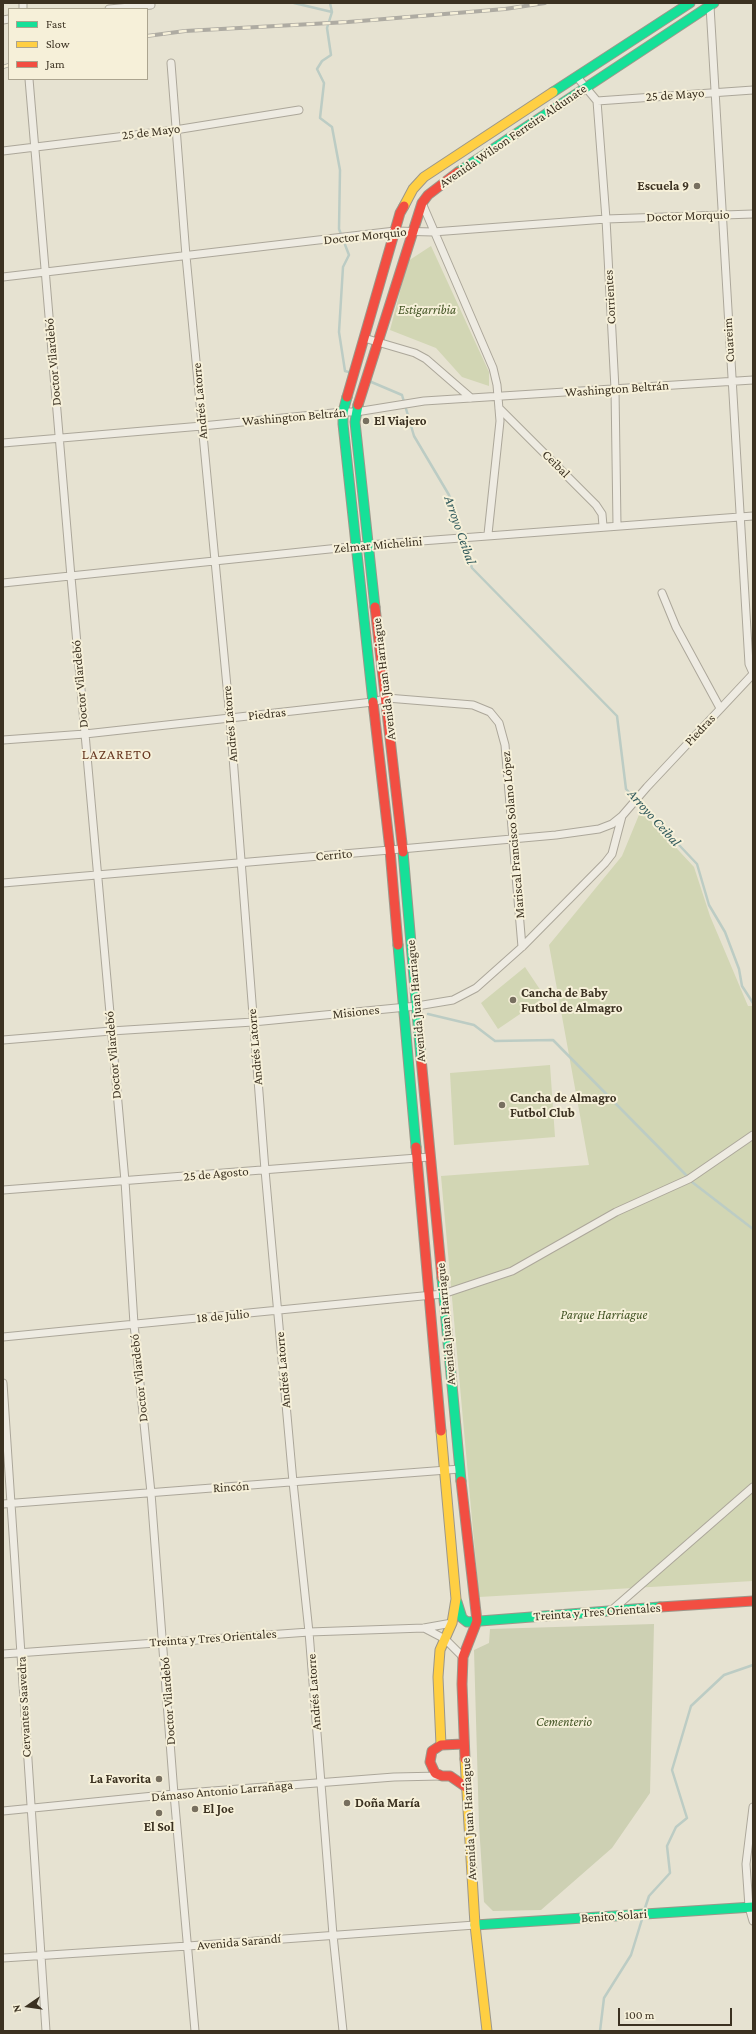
<!DOCTYPE html>
<html>
<head>
<meta charset="utf-8">
<style>
  body { margin:0 }
  #map { position:relative; width:756px; height:2034px; overflow:hidden; background:#e6e2d1; font-family:"Crimson Pro",serif }
  canvas { display:block }
  .frame { position:absolute; inset:0; border:4px solid #3b3121; pointer-events:none }
  .legend { position:absolute; left:8px; top:8px; width:140px; height:72px; box-sizing:border-box; background:#f6f0d9; border:1px solid #aba48f; margin:0; padding:5px 7px; list-style:none; font-size:12px; color:#3b3121 }
  .legend li { display:flex; align-items:center; gap:8px; height:20px }
  .legend b { width:20px; border:1px solid #aba48f }
  .north { position:absolute; left:8px; top:1986px; width:40px; height:40px; -webkit-text-stroke:3px #f6f0d9; paint-order:stroke; rotate:257deg; font-size:11px; font-weight:700; line-height:16px; text-align:center; color:#3b3121 }
  .north::after { content:''; display:block; margin:auto; width:14px; height:18px; background:#3b3121; clip-path:polygon(50% 0,100% 100%,50% 72%,0 100%) }
  .scale { position:absolute; left:618px; top:2008px; width:114px; height:18px; box-sizing:border-box; border:2px solid #3b3121; border-top:0; padding-left:5px; font-size:12px; line-height:14px; white-space:nowrap; color:#3b3121; -webkit-text-stroke:3px #f6f0d9; paint-order:stroke }
</style>
</head>
<body>
<div id="map">
<canvas width="756" height="2034"></canvas>
<div class="frame"></div>
<ul class="legend">
<li><b style="height:5px;background:#16e098"></b>Fast</li>
<li><b style="height:5px;background:#ffcf43"></b>Slow</li>
<li><b style="height:5px;background:#f24e42"></b>Jam</li>
</ul>
<div class="north">N</div>
<div class="scale">100 m</div>
</div>
<script>
const ctx = document.querySelector('canvas').getContext('2d');
ctx.lineJoin = 'round';
function paint(path, color) { ctx.fillStyle = color; ctx.fill(path, 'evenodd'); }
const poly = rows => new Path2D(rows.map(r => 'M' + r).join(''));
function strokePath(path, color, width, dash) { ctx.strokeStyle = color; ctx.lineWidth = width; ctx.lineCap = dash ? 'butt' : 'round'; ctx.setLineDash(dash || []); ctx.stroke(path); }
function write(font, color, halo, rows, align = 'center') {
  ctx.font = font + ' "Crimson Pro",serif'; ctx.lineWidth = 4; ctx.setLineDash([]); ctx.textBaseline = 'middle'; ctx.strokeStyle = halo; ctx.fillStyle = color; for (const [text, x, y, turn = 0] of rows) {
    ctx.save(); ctx.translate(x, y); ctx.rotate((+turn || 0) * Math.PI / 180); ctx.textAlign = isNaN(turn) ? turn : align; if (halo) ctx.strokeText(text, 0, 0); ctx.fillText(text, 0, 0); ctx.restore();
  }
}
const green = poly([
  [431,246,489,372,489,386,462,377,436,348,390,330,408,261],
  [641,810,694,867,710,916,748,1006,753,1006,753,1581,479,1597,441,1176,589,1165,549,945,622,856],
  [525,967,545,997,498,1029,481,1003],
  [550,1065,555,1137,454,1145,450,1073]
]);
const cemetery = poly([
  [654,1624,650,1793,612,1848,541,1910,493,1911,484,1902,479,1825,474,1650,489,1643,490,1629]
]);
const stream = poly([
  [294,3,332,12],
  [330,3,332,12,327,28,331,55,322,61,317,69,324,83,320,118,332,127,340,170,339,229,349,255,343,267,339,332,345,371,352,373],
  [369,381,402,395,414,436,449,495,472,568,617,716,626,789,697,864,709,905,725,932,739,969,742,986,753,1003],
  [428,1014,474,1025,495,1041,553,1040,687,1176],
  [692,1182,753,1229],
  [644,1911,649,1896,670,1873,667,1846,676,1827,687,1818,672,1770,691,1706,724,1675,753,1665],
  [600,2031,604,1998,631,1955,643,1916]
]);
const street = poly([
  [23,3,23,9],
  [710,6,749,664,753,673],
  [109,9,151,5],
  [3,20,9,19],
  [171,63,186,256,230,718,265,1170,293,1482,309,1632,333,1935,343,2031],
  [577,77,597,101,606,219,615,389,617,525],
  [29,79,71,577,125,1181,134,1324,151,1493,174,1794,195,2031],
  [597,101,753,90],
  [3,151,175,130,299,110],
  [422,203,493,368,497,385,500,421,488,534],
  [3,277,395,231,433,232,606,219,753,214],
  [364,338,415,353,426,359,471,398],
  [499,408,596,505,602,514,603,526],
  [3,443,202,426,343,412,356,412,424,401,753,380],
  [3,583,368,545,753,516],
  [662,593,676,627,720,708],
  [3,740,85,734,230,718,373,702,387,698,473,705,490,712,499,723,505,745,522,947],
  [3,883,390,850,556,835,599,829,612,824,622,816,647,787,753,674],
  [3,1040,111,1031,253,1022,417,1006,453,1000,476,988,522,947,605,863,612,854,622,816],
  [3,1190,430,1157],
  [3,1337,443,1294,512,1271,616,1212,689,1179,753,1135],
  [3,1383,46,2031],
  [3,1504,460,1469],
  [612,1610,753,1487],
  [424,1628,445,1639,463,1657],
  [3,1654,309,1632,424,1628,452,1623],
  [753,1807,746,1864,749,1907,753,1921],
  [3,1811,174,1794,394,1777,441,1776],
  [3,1958,188,1946,475,1925]
]);
const fast = poly([
  [553,92,690,3],
  [458,172,714,3],
  [347,397,343,412,343,424,373,702],
  [358,405,355,422,375,607],
  [403,852,421,1058],
  [398,945,416,1147],
  [442,1278,461,1481],
  [457,1602,462,1618,467,1622,660,1607],
  [475,1925,753,1907]
]);
const slow = poly([
  [404,206,413,189,424,177,553,92],
  [441,1745,438,1677,440,1650,452,1623,456,1599,441,1431],
  [465,1759,475,1925,487,2031]
]);
const jam = poly([
  [347,397,400,213,404,206],
  [358,405,422,203,428,195,458,172],
  [375,607,403,852],
  [373,702,390,850,398,945],
  [421,1058,442,1278],
  [416,1147,441,1431],
  [461,1481,477,1621,463,1657,462,1684,465,1759],
  [660,1607,753,1601],
  [464,1744,441,1745,432,1751,430,1762,435,1773,442,1776,450,1776,466,1787]
]);
const rail = poly([
  [147,36,185,31,348,22,505,9,545,3],
  [3,67,9,65]
]);
const markers = [
  [697,186,4,"#776f5f"],
  [366,421,4,"#776f5f"],
  [513,1000,4,"#776f5f"],
  [502,1105,4,"#776f5f"],
  [159,1779,4,"#776f5f"],
  [347,1803,4,"#776f5f"],
  [195,1809,4,"#776f5f"],
  [159,1813,4,"#776f5f"]
];
const streetNames = [
  ["25 de Mayo",675,95,-4],
  ["25 de Mayo",151,132,-7],
  ["Avenida Wilson Ferreira Aldunate",513,136,-34],
  ["Doctor Morquio",688,216,-2],
  ["Doctor Morquio",365,236,-6],
  ["Corrientes",610,297,-93],
  ["Cuareim",729,340,-93],
  ["Doctor Vilardebó",53,362,-95],
  ["Washington Beltrán",617,389,-4],
  ["Andrés Latorre",200,401,-95],
  ["Washington Beltrán",294,417,-5],
  ["Ceibal",556,464,45],
  ["Zelmar Michelini",378,545,-5],
  ["Avenida Juan Harriague",384,679,-97],
  ["Doctor Vilardebó",80,684,-95],
  ["Piedras",267,714,-6],
  ["Andrés Latorre",230,724,-95],
  ["Piedras",700,730,-47],
  ["Mariscal Francisco Solano López",513,835,-95],
  ["Cerrito",334,855,-5],
  ["Avenida Juan Harriague",416,1001,-95],
  ["Misiones",356,1012,-6],
  ["Andrés Latorre",255,1047,-95],
  ["Doctor Vilardebó",113,1055,-95],
  ["25 de Agosto",216,1174,-5],
  ["18 de Julio",223,1316,-5],
  ["Avenida Juan Harriague",446,1324,-95],
  ["Andrés Latorre",283,1370,-95],
  ["Doctor Vilardebó",139,1378,-96],
  ["Rincón",231,1487,-4],
  ["Treinta y Tres Orientales",597,1612,-4],
  ["Treinta y Tres Orientales",213,1638,-4],
  ["Andrés Latorre",314,1692,-94],
  ["Doctor Vilardebó",168,1701,-94],
  ["Cervantes Saavedra",24,1707,-93],
  ["Dámaso Antonio Larrañaga",222,1791,-5],
  ["Avenida Juan Harriague",469,1819,-93],
  ["Benito Solari",614,1916,-4],
  ["Avenida Sarandí",239,1942,-5]
];
const poiNames = [
  ["Escuela 9",689,186,"right"],
  ["El Viajero",374,421],
  ["Cancha de Baby",521,993],
  ["Futbol de Almagro",521,1008],
  ["Cancha de Almagro",510,1098],
  ["Futbol Club",510,1113],
  ["La Favorita",151,1779,"right"],
  ["Doña María",355,1803],
  ["El Joe",203,1809],
  ["El Sol",159,1827,"center"]
];
const parkNames = [
  ["Estigarribia",427,310],
  ["Parque Harriague",604,1315],
  ["Cementerio",564,1722]
];
const waterNames = [
  ["Arroyo Ceibal",460,530,71],
  ["Arroyo Ceibal",654,818,48]
];
const neighbourhoodNames = [
  ["LAZARETO",117,755]
];
paint(green, '#d2d6b4');
paint(cemetery, '#cdd0b3');
strokePath(stream, '#bcccc4', 2.5);
strokePath(street, '#aca79a', 9);
strokePath(fast, '#9c978a', 11);
strokePath(slow, '#9c978a', 11);
strokePath(jam, '#9c978a', 11);
strokePath(street, '#eeebe2', 7);
strokePath(fast, '#16e098', 9);
strokePath(slow, '#ffcf43', 9);
strokePath(jam, '#f24e42', 9);
strokePath(rail, '#aeaba2', 4);
strokePath(rail, '#f6f0d9', 2.5, [8]);
for (const [x, y, r, color] of markers) { const dot = new Path2D(); dot.arc(x, y, r, 0, 2 * Math.PI); ctx.fillStyle = color; ctx.fill(dot); strokePath(dot, '#f6f0d9', 1.5); }
write('13px', '#3b3121', '#f6f0d9', streetNames);
write('bold 13px', '#3b3121', '#f6f0d9', poiNames, 'left');
write('italic 13px', '#465728', '#f6f0d9', parkNames);
write('italic 14px', '#30595b', '#f6f0d9', waterNames);
ctx.letterSpacing = '1px';
write('14px', '#673721', '#f6f0d9', neighbourhoodNames);
ctx.letterSpacing = '0px';
</script>
</body>
</html>
